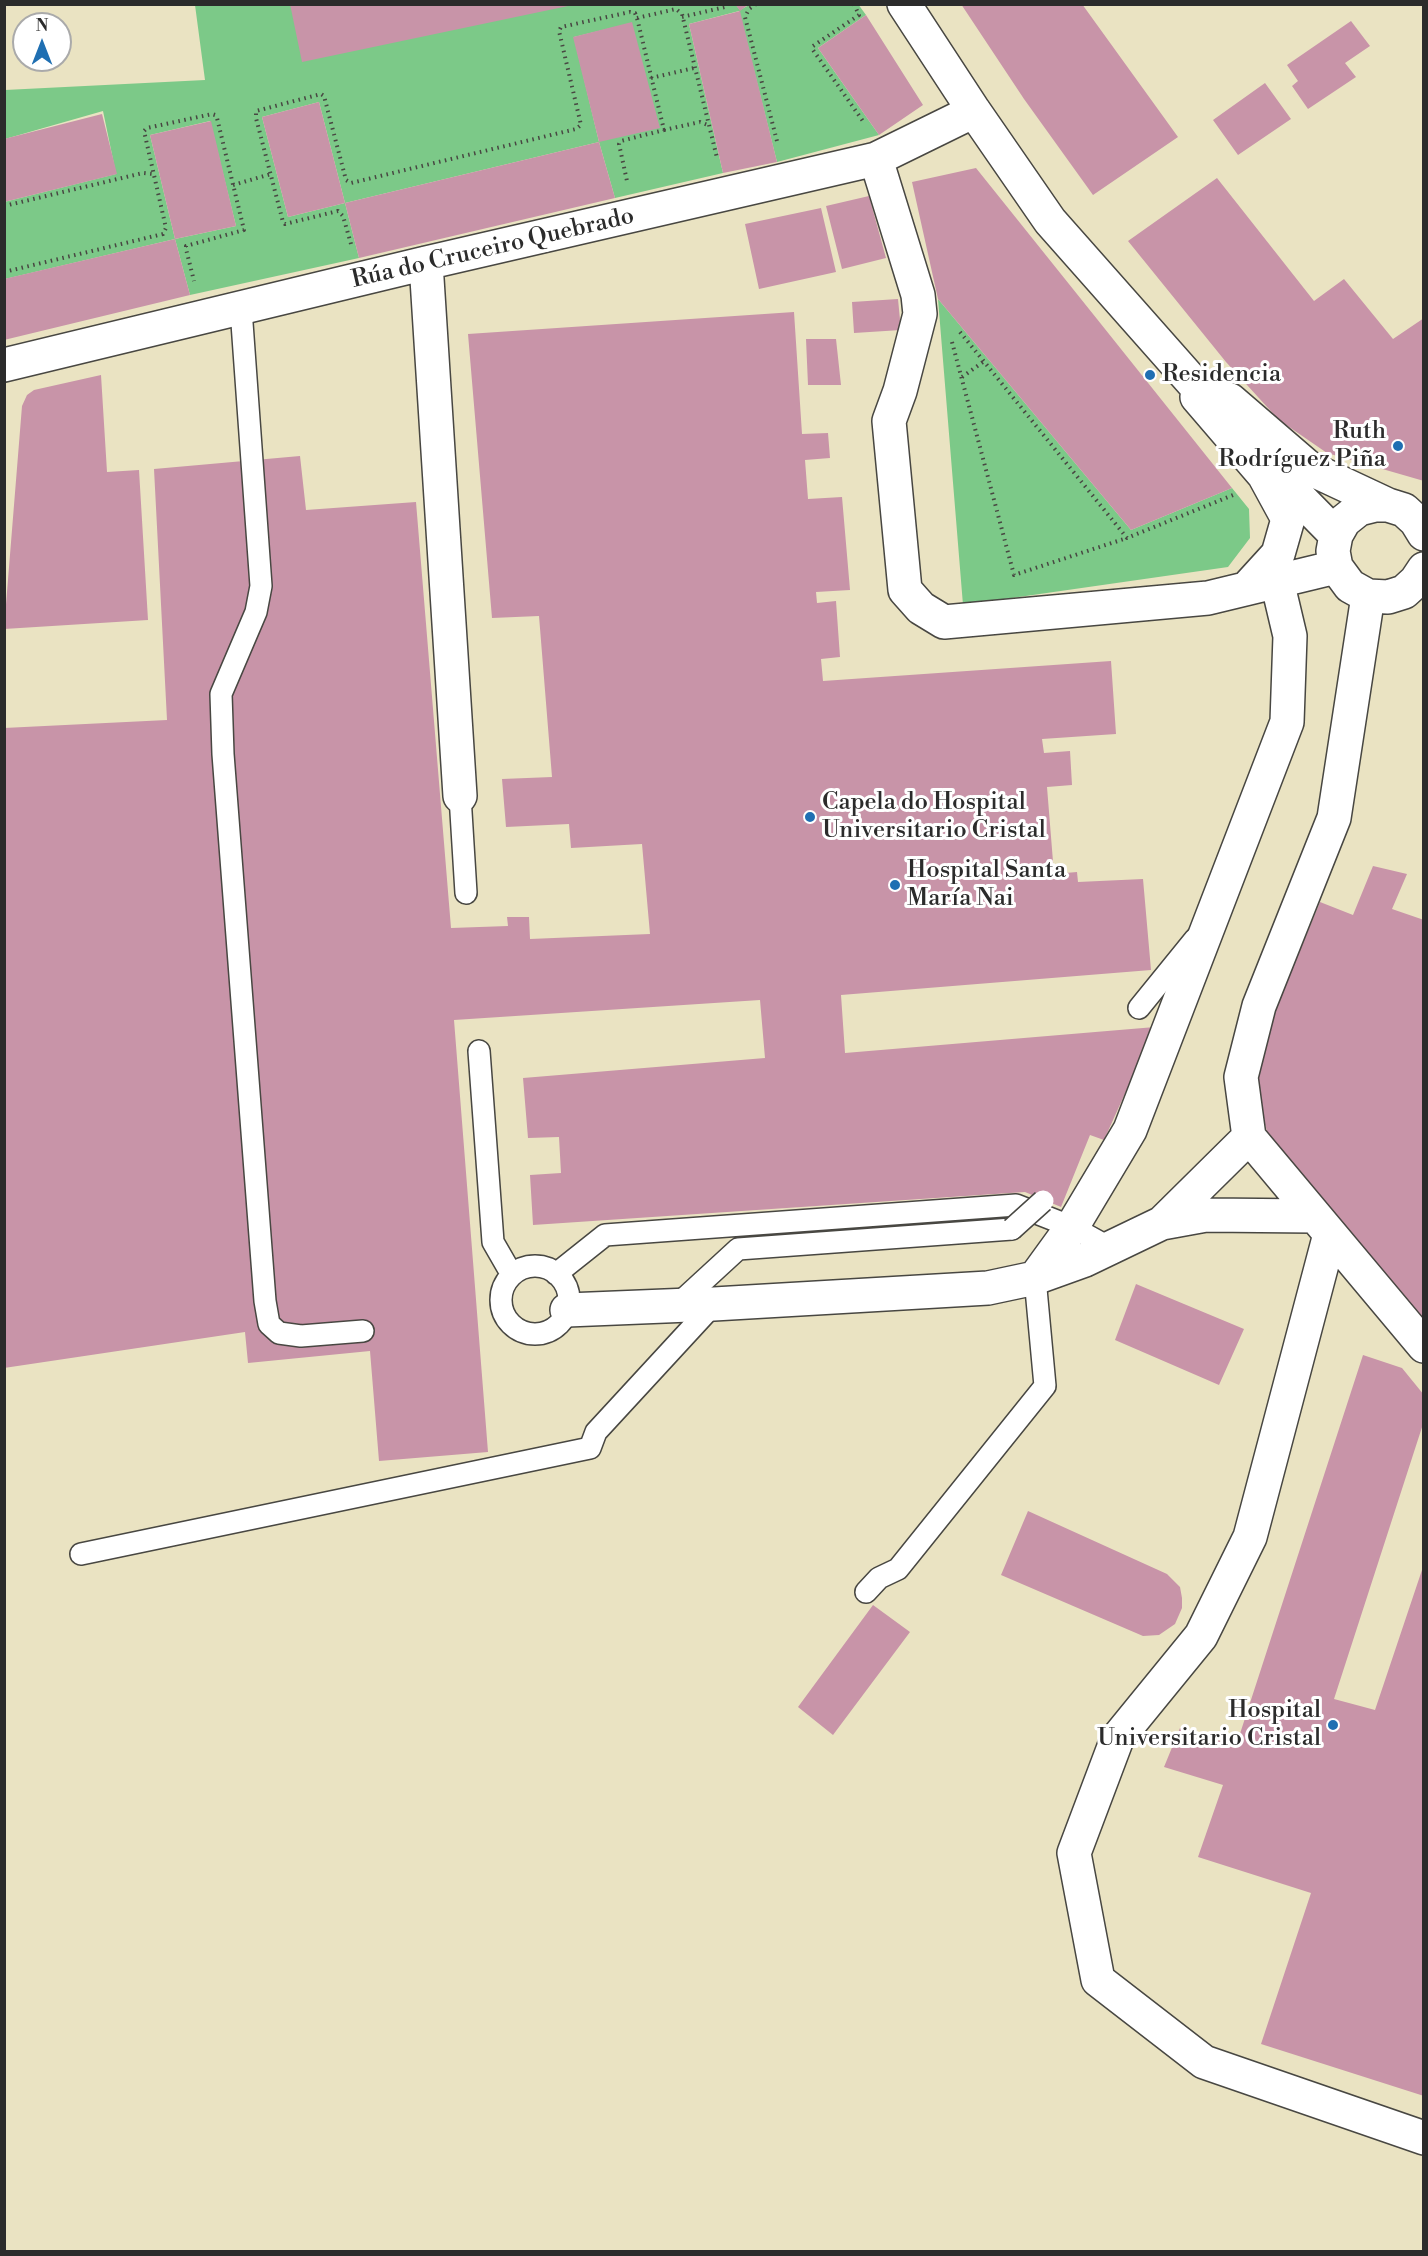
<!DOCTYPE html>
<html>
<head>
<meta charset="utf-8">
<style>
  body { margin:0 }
  #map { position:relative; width:1428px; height:2256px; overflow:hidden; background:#eae3c2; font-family:"Libre Bodoni",serif }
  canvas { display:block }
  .frame { position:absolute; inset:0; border:6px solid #2b2b2b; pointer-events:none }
  .north { position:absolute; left:12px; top:12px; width:60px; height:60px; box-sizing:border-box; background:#fff; border:2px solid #aaa; border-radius:50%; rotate:0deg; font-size:16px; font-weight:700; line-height:24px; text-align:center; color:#2b2b2b }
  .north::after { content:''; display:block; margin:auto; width:21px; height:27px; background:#1f6fb2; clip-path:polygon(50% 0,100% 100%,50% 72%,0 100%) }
</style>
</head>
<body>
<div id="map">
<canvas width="1428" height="2256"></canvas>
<div class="frame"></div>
<div class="north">N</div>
</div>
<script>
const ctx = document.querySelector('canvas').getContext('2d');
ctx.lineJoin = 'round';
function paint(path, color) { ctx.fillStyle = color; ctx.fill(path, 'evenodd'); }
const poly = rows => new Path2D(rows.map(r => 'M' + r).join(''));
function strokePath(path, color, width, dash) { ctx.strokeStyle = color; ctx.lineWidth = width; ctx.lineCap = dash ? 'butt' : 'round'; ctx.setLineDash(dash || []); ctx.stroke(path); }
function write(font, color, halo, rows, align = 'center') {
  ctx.font = font + ' "Libre Bodoni",serif'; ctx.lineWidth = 6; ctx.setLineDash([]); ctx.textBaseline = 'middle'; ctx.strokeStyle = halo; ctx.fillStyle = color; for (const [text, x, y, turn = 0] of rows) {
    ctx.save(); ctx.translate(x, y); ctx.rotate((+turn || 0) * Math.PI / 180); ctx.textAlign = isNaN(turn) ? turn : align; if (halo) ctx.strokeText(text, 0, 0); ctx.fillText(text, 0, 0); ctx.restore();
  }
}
const green = poly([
  [735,4,740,10,749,5,858,4,866,15,818,48,879,135,777,162,739,11,689,24,723,173,615,198,599,142,345,203,359,258,190,295,175,239,236,226,210,121,150,135,175,239,5,279,4,202,116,174,103,111,5,139,5,90,205,80,195,5],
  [632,23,599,142,574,37],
  [319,102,345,203,288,217,262,117],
  [938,299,1131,530,1232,488,1249,509,1250,538,1228,567,963,605]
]);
const building = poly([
  [290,4,568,4,568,6,302,62],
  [735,4,749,4,740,11],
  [961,4,1082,4,1178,137,1093,195,1024,99],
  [740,11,777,162,723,173,689,24],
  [866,15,923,105,879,135,818,48],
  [1351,21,1370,46,1345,63,1356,77,1308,109,1292,86,1298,81,1287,65],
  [632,22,660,128,599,142,615,198,359,258,345,203,288,217,262,117,319,102,345,203,599,142,573,37],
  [1265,83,1291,119,1238,155,1213,120],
  [102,114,117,174,4,202,4,139],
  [211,121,236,226,175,239,150,135],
  [976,168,1097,319,1232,488,1131,530,938,299,912,182],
  [1217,178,1314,301,1344,279,1393,339,1424,318,1424,481,1327,453,1279,420,1226,362,1128,241],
  [869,196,886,258,842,269,826,206],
  [821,208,836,272,759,289,745,224],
  [175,239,190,295,4,340,4,279],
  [898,299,901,330,854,333,852,302],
  [794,312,802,434,828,433,830,458,805,460,808,499,842,497,850,590,816,592,817,603,836,601,840,657,821,659,823,681,1111,661,1116,734,1042,739,1044,753,1070,751,1072,785,1047,787,1054,874,1077,872,1078,882,1143,879,1151,970,841,995,845,1053,1155,1027,1104,1140,1090,1135,1061,1207,1025,1192,533,1225,530,1175,561,1173,559,1137,528,1138,523,1078,765,1058,760,1000,454,1020,488,1452,379,1461,370,1351,248,1363,245,1332,4,1368,4,728,167,720,154,469,300,456,306,510,416,502,451,928,508,926,507,917,529,917,530,939,650,934,642,844,571,848,569,824,506,827,502,779,552,777,539,616,492,618,468,334],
  [806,339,836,339,841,385,808,385],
  [101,375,107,472,139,470,148,620,4,629,22,406,27,395,34,390],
  [1373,866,1407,874,1392,909,1424,920,1424,1323,1273,1151,1256,1095,1256,1056,1320,902,1353,915],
  [1136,1284,1244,1329,1219,1385,1115,1340],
  [1363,1355,1402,1368,1424,1395,1424,1421,1334,1699,1375,1710,1424,1564,1424,2096,1261,2044,1311,1893,1198,1857,1223,1785,1164,1767,1180,1728,1236,1746],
  [1028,1511,1167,1574,1180,1587,1182,1598,1182,1608,1175,1624,1159,1635,1143,1636,1001,1575],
  [873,1605,910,1632,833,1735,798,1707]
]);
const path = poly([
  [756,4,749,9,745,17,778,145],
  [854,4,859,15,813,46,813,50,865,124],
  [682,17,725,7,726,4],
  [637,18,676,9,682,14,717,158],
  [651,78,694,68],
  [664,130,700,122,708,125],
  [233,185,271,174],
  [4,206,143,173,153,174],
  [351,244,343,216,338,211,285,224,283,222,256,118,256,111,321,94,324,96,346,180,351,183,576,129,581,125,559,31,561,27,630,12,635,13,637,18,664,130,621,141,619,144,627,181],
  [4,272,163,234,166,228,144,131,147,128,212,114,215,115,217,118,244,230,186,246,186,249,194,281],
  [960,332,1127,538,1233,495],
  [952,342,1014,575,1127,538],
  [962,377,983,362]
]);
const lane = poly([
  [241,309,261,586,256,612,221,694,223,754,265,1301,269,1324,279,1333,301,1336,363,1331],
  [460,796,466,893],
  [1139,1008,1195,939],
  [479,1051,493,1242,512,1275],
  '501 1300a34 34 0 1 1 68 0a34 34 0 1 1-68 0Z',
  [556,1274,605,1235,1016,1205,1072,1227,1110,1248],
  [676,1306,738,1249,1012,1229],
  [81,1554,590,1448,596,1432,714,1304],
  [866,1592,879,1578,898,1569,1045,1386,1035,1278]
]);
const street = poly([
  [904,4,974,111,1050,221,1196,386,1230,400,1309,468,1388,505],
  [876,159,918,295,920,314,900,391,889,421,905,590,921,608,944,622,1208,598,1336,567],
  [426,263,460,796],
  [4,365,426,263,876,159,974,111],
  [1197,397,1264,475,1288,519,1278,554,1247,588],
  [1274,472,1336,535],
  [1424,534,1416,521,1404,510,1388,505,1375,505,1359,509,1344,521,1336,535,1333,551,1336,567,1350,586,1368,596,1388,597,1404,592,1416,581,1424,569],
  [1368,596,1334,818,1259,1006,1241,1077,1249,1137,1424,1346],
  [1162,1223,1249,1137],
  [1330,1234,1250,1537,1201,1636,1117,1739,1074,1853,1098,1980,1204,2062,1424,2138],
  [1035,1278,1072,1227,1130,1130,1287,722,1290,636,1277,581],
  [567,1310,714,1304,988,1288,1035,1278,1085,1260,1162,1223,1206,1215,1314,1216]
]);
const laneBridge = poly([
  [1012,1229,1043,1201]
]);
const markers = [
  [1150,375,6,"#1f6fb2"],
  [1398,446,6,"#1f6fb2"],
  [810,817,6,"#1f6fb2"],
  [895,885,6,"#1f6fb2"],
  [1333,1725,6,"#1f6fb2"]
];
const streetNames = [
  ["Rúa do Cruceiro Quebrado",493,249,-13]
];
const poiNames = [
  ["Residencia",1162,375],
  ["Ruth",1386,432,"right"],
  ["Rodríguez Piña",1386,460,"right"],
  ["Capela do Hospital",822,803],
  ["Universitario Cristal",822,831],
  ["Hospital Santa",907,871],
  ["María Nai",907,899],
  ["Hospital",1321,1711,"right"],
  ["Universitario Cristal",1321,1739,"right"]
];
paint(green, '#7cc988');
paint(building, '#c894a8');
strokePath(lane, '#484742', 24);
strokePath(street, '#484742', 36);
strokePath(path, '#484742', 4, [1.5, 4.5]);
strokePath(lane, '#fff', 21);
strokePath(street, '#fff', 33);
strokePath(laneBridge, '#484742', 24, []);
strokePath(laneBridge, '#fff', 21);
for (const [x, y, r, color] of markers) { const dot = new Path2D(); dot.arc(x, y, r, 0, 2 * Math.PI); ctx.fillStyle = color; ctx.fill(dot); strokePath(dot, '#fff', 2); }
write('24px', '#2b2b2b', '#fff', streetNames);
write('24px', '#2b2b2b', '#fff', poiNames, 'left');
</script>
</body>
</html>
